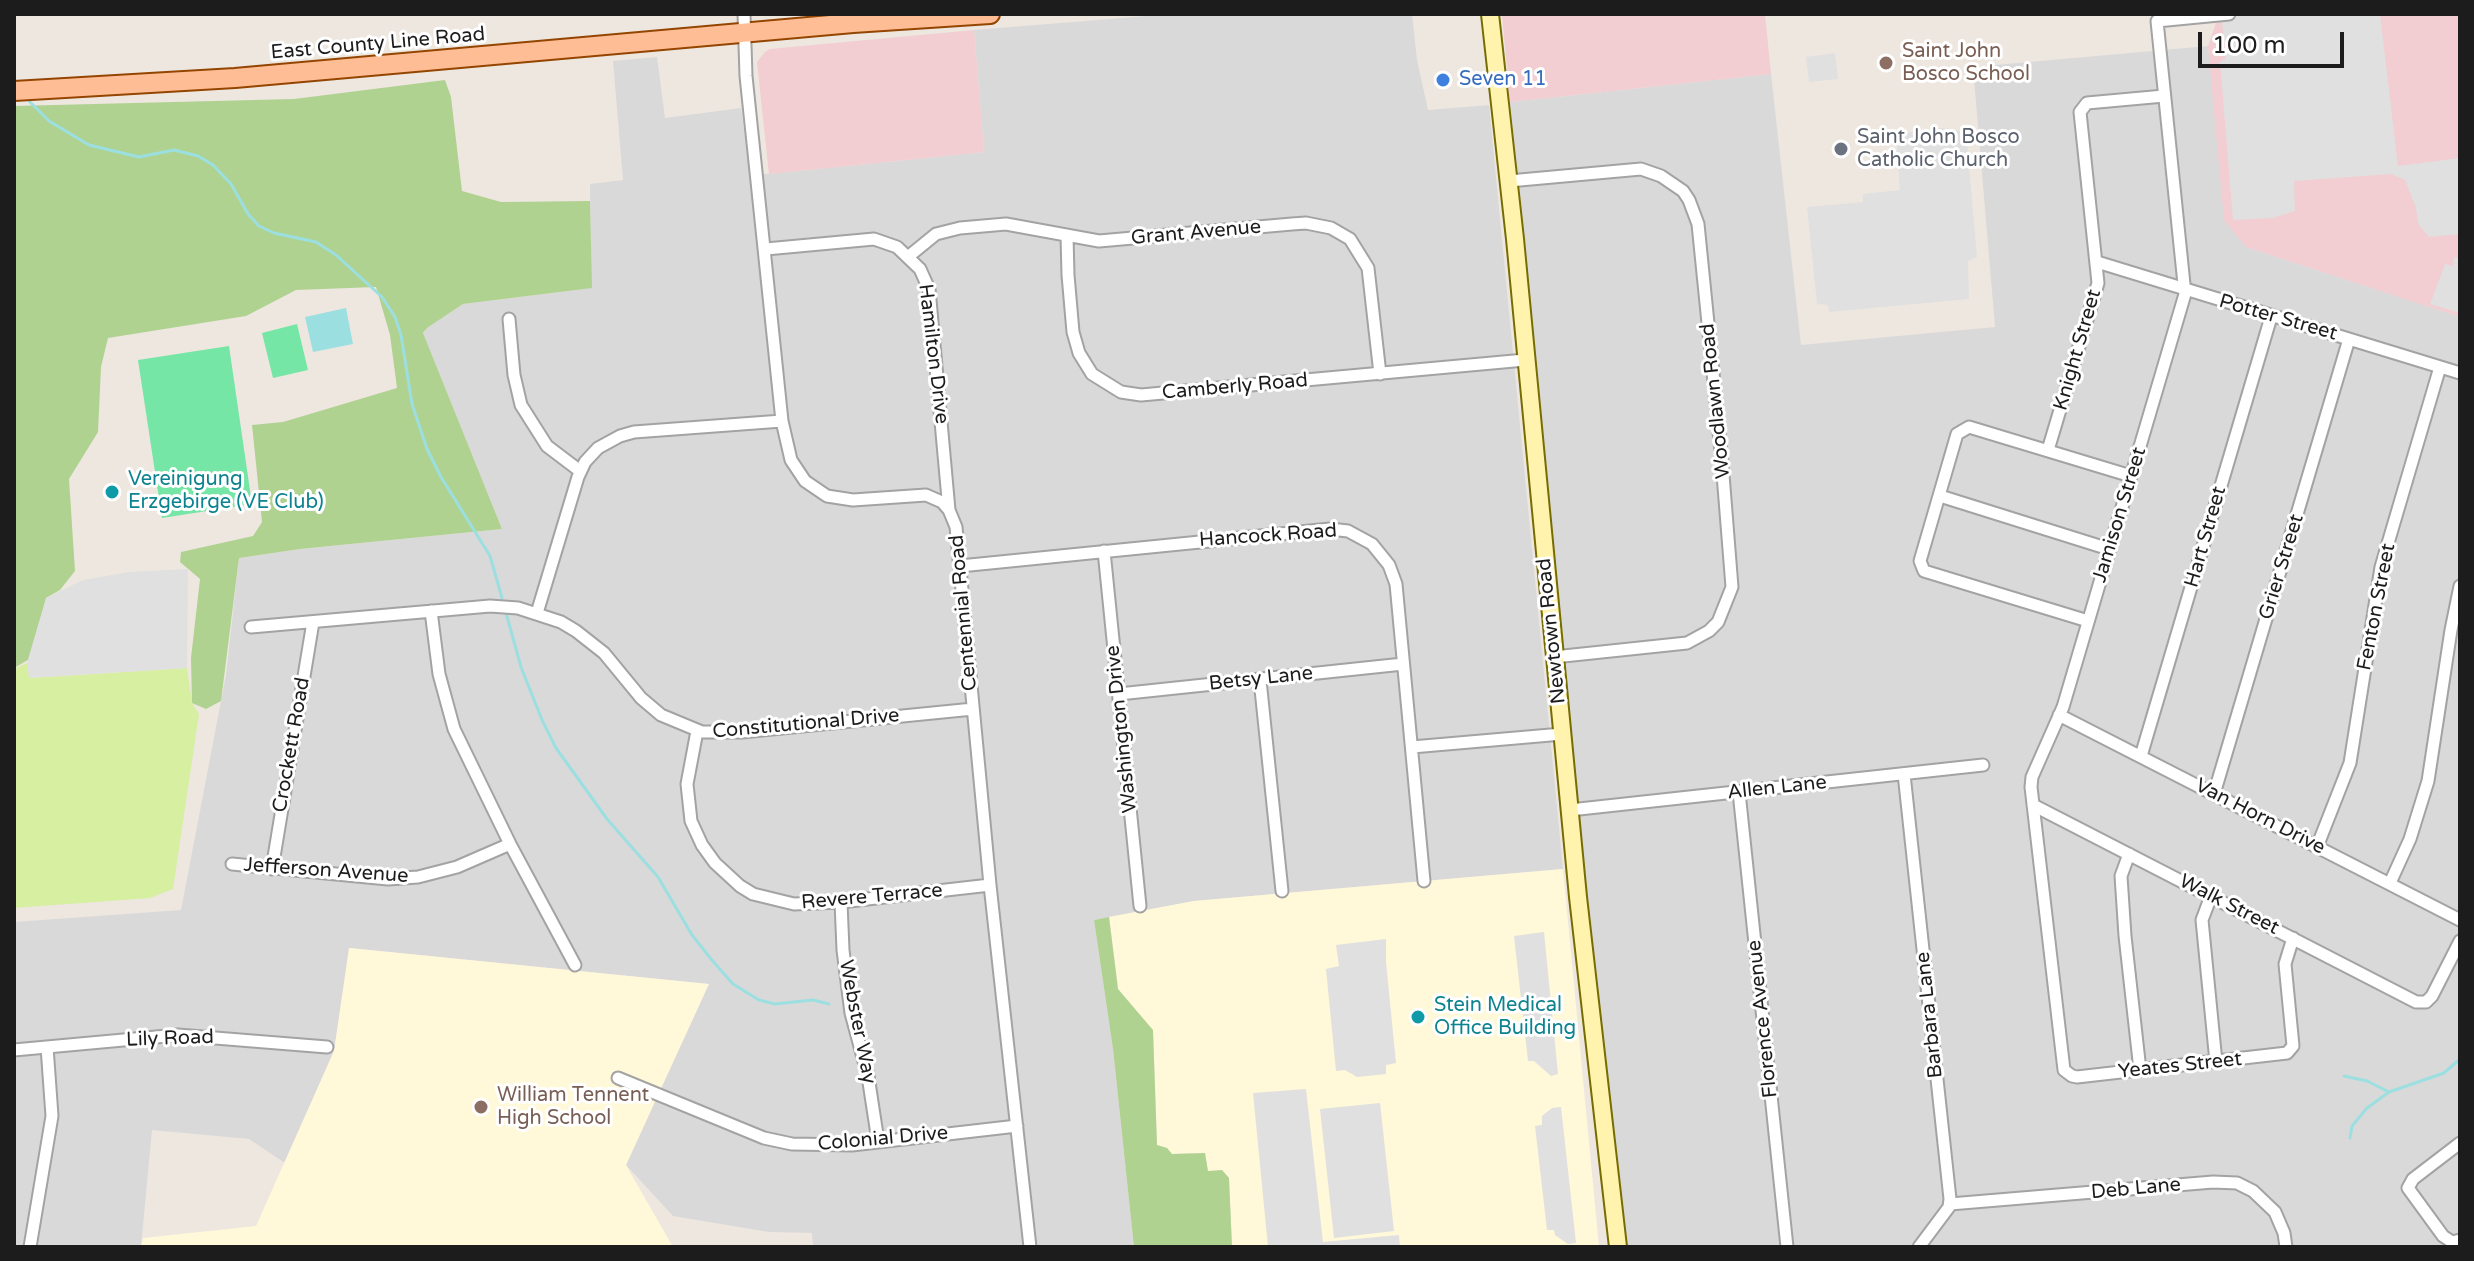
<!DOCTYPE html>
<html>
<head>
<meta charset="utf-8">
<style>
  body { margin:0 }
  #map { position:relative; width:2474px; height:1261px; overflow:hidden; background:#eee7e0; font-family:"Varela Round",sans-serif }
  canvas { display:block }
  .frame { position:absolute; inset:0; border:16px solid #1c1c1c; pointer-events:none }
  .scale { position:absolute; left:2198px; top:32px; width:146px; height:36px; box-sizing:border-box; border:4px solid #1c1c1c; border-top:0; padding-left:10px; font-size:24px; line-height:28px; white-space:nowrap; color:#1c1c1c; -webkit-text-stroke:6px #fff; paint-order:stroke }
</style>
</head>
<body>
<div id="map">
<canvas width="2474" height="1261"></canvas>
<div class="frame"></div>
<div class="scale">100 m</div>
</div>
<script>
const ctx = document.querySelector('canvas').getContext('2d');
ctx.lineJoin = 'round';
function paint(path, color) { ctx.fillStyle = color; ctx.fill(path, 'evenodd'); }
const poly = rows => new Path2D(rows.map(r => 'M' + r).join(''));
function strokePath(path, color, width, dash) { ctx.strokeStyle = color; ctx.lineWidth = width; ctx.lineCap = dash ? 'butt' : 'round'; ctx.setLineDash(dash || []); ctx.stroke(path); }
function write(font, color, halo, rows, align = 'center') {
  ctx.font = font + ' "Varela Round",sans-serif'; ctx.lineWidth = 6; ctx.setLineDash([]); ctx.textBaseline = 'middle'; ctx.strokeStyle = halo; ctx.fillStyle = color; for (const [text, x, y, turn = 0] of rows) {
    ctx.save(); ctx.translate(x, y); ctx.rotate((+turn || 0) * Math.PI / 180); ctx.textAlign = isNaN(turn) ? turn : align; if (halo) ctx.strokeText(text, 0, 0); ctx.fillText(text, 0, 0); ctx.restore();
  }
}
const residential = poly([
  [1171,14,1412,14,1417,60,1428,110,1489,105,1563,869,1194,901,1094,920,1113,1049,1134,1247,813,1247,812,1233,769,1232,673,1216,626,1165,708,984,350,948,334,1051,285,1163,249,1139,152,1130,141,1247,14,1247,14,922,181,910,226,675,239,558,300,549,502,529,423,334,427,328,463,304,591,288,590,184,623,180,613,61,657,57,665,118,741,108,750,174,769,174,984,152,974,30],
  [2208,46,2220,156,2246,247,2460,317,2460,920,2456,925,2460,927,2460,1247,1620,1247,1510,102,1771,74,1801,345,1995,327,1973,67]
]);
const commercial = poly([
  [1502,14,1765,14,1771,74,1510,102],
  [2219,14,2460,14,2460,317,2246,247,2224,220,2208,46],
  [974,30,984,152,769,174,757,62,765,52,770,49]
]);
const education = poly([
  [1563,869,1599,1247,1232,1247,1229,1178,1222,1170,1208,1172,1205,1153,1172,1154,1167,1148,1157,1145,1153,1031,1118,989,1109,917,1194,901],
  [349,948,709,984,626,1165,673,1247,141,1247,143,1238,256,1226,334,1051]
]);
const grass = poly([
  [27,663,30,678,187,668,192,703,199,714,173,889,150,898,14,908,14,669]
]);
const forest = poly([
  [445,80,451,97,462,191,501,202,590,201,592,288,463,304,427,328,423,333,502,529,300,549,239,558,221,701,206,709,192,703,191,658,200,579,180,562,181,552,253,536,262,522,252,425,283,422,397,388,390,335,376,287,296,290,246,316,108,338,101,367,98,432,69,479,75,571,60,590,46,598,38,654,14,668,14,106,294,99],
  [1109,917,1118,989,1153,1030,1157,1145,1167,1148,1172,1154,1205,1153,1208,1171,1222,1170,1229,1178,1232,1247,1134,1247,1113,1049,1094,920]
]);
const pitch = poly([
  [297,324,308,370,273,378,262,333],
  [229,346,252,504,162,518,138,360]
]);
const parking = poly([
  [2221,14,2380,14,2398,166,2460,158,2460,234,2429,237,2418,224,2416,208,2405,180,2391,174,2294,181,2295,211,2273,218,2233,220,2220,62,2226,58],
  [1835,53,1838,79,1809,82,1806,57],
  [1941,128,1966,132,1977,257,1968,261,1969,299,1829,312,1828,305,1817,304,1807,207,1863,202,1863,194,1900,190,1896,134],
  [2454,257,2460,259,2460,313,2430,304,2445,264,2453,266],
  [188,569,187,668,29,678,27,663,46,598,83,580,129,572],
  [1544,932,1558,1074,1551,1076,1534,1061,1528,1061,1514,936],
  [1386,939,1386,962,1396,1063,1386,1065,1386,1074,1357,1077,1345,1070,1336,1071,1326,969,1339,966,1336,945],
  [1306,1089,1323,1242,1399,1235,1400,1247,1268,1247,1253,1093],
  [1380,1103,1394,1231,1334,1238,1320,1109],
  [1561,1107,1576,1243,1568,1244,1555,1235,1554,1230,1547,1230,1535,1126,1542,1125,1542,1116,1552,1108]
]);
const water = poly([
  [346,308,353,344,313,352,305,317]
]);
const stream = poly([
  [29,101,49,121,89,145,139,157,174,150,198,156,213,165,231,184,248,214,259,226,274,233,316,242,336,255,382,297,395,317,401,335,412,404,427,449,441,477,490,556,502,598],
  [506,613,521,667,542,720,556,748,607,819,658,877,692,935,711,959,733,984,759,1000,775,1004,813,1000,829,1004],
  [2344,1076,2367,1081,2389,1092],
  [2350,1138,2352,1126,2367,1108,2389,1092,2444,1073,2460,1059]
]);
const street = poly([
  [744,14,746,76,782,421,791,460,805,481,827,496,853,500,926,495,942,502,949,510,956,527,990,885,1030,1247],
  [2229,14,2157,21,2185,294,2063,707,2032,777,2031,787,2064,1070,2072,1076,2077,1077,2287,1053,2293,1046,2285,964,2293,938],
  [1509,181,1641,169,1661,176,1683,191,1689,200,1698,224,1722,462,1732,587,1718,622,1709,631,1687,643,1554,657],
  [1067,236,1068,275,1073,332,1079,353,1092,374,1121,392,1141,395,1525,360],
  [766,249,874,239,897,247,920,269,929,289,949,510],
  [909,256,936,234,960,228,1006,224,1099,241,1292,224,1306,223,1331,228,1350,239,1368,268,1380,374],
  [2097,262,2460,373],
  [509,319,514,375,521,405,547,446,580,471],
  [2048,450,2098,283,2080,112,2087,103,2164,96],
  [1940,496,2109,549],
  [1104,551,1140,906],
  [960,566,1330,529,1348,531,1372,544,1389,565,1396,584,1424,881],
  [431,611,439,674,454,729,510,844,575,965],
  [537,613,578,477,585,462,598,448,620,436,634,432,782,421],
  [2088,621,1924,571,1920,561,1957,434,1969,427,2131,476],
  [251,627,490,606,518,608,561,622,576,631,604,653,641,698,661,715,702,732,742,732,973,709],
  [1260,680,1282,891],
  [1119,694,1403,664],
  [2059,715,2460,920],
  [697,731,687,784,691,821,702,845,715,863,740,886,753,894,794,904,841,902,990,885],
  [1412,747,1562,734],
  [2141,756,2271,317],
  [1904,774,1950,1199,1949,1207,1919,1247],
  [1739,792,1787,1247],
  [2214,794,2349,339],
  [2033,805,2416,1002,2426,1002,2432,996,2460,941],
  [1570,810,1983,765],
  [2317,847,2350,763,2381,567,2440,367],
  [2129,854,2121,876,2125,936,2140,1070],
  [232,864,388,879,418,877,457,867,510,844],
  [272,869,313,622],
  [2390,883,2410,839,2428,781,2451,630,2460,586],
  [2211,896,2202,920,2216,1062],
  [841,902,843,950,851,1013,868,1076,878,1141],
  [14,1050,178,1035,327,1047],
  [618,1078,764,1138,792,1144,852,1145,1017,1126],
  [2460,1143,2413,1179,2408,1188,2443,1236,2452,1242,2460,1240],
  [1950,1204,2213,1182,2237,1183,2253,1191,2275,1212,2284,1233,2286,1247],
  [30,1247,52,1116,47,1047]
]);
const secondary = poly([
  [1490,14,1515,239,1578,897,1618,1247]
]);
const primary = poly([
  [14,91,235,78,853,23,990,14]
]);
const markers = [
  [1886,63,8,"#8d6e63"],
  [1443,80,8,"#3f7fe0"],
  [1841,149,8,"#6b7280"],
  [112,492,8,"#0f9aa8"],
  [1418,1017,8,"#0f9aa8"],
  [481,1107,8,"#8d6e63"]
];
const streetNames = [
  ["East County Line Road",378,44,-5],
  ["Grant Avenue",1196,233,-5],
  ["Potter Street",2278,318,16],
  ["Knight Street",2078,350,-74],
  ["Hamilton Drive",933,354,83],
  ["Camberly Road",1235,387,-5],
  ["Woodlawn Road",1716,401,-96],
  ["Jamison Street",2120,515,-73],
  ["Hancock Road",1268,536,-4],
  ["Hart Street",2206,537,-74],
  ["Grier Street",2282,567,-73],
  ["Fenton Street",2377,607,-79],
  ["Centennial Road",964,613,-95],
  ["Newtown Road",1552,631,-96],
  ["Betsy Lane",1261,679,-6],
  ["Constitutional Drive",806,724,-5],
  ["Washington Drive",1122,729,-96],
  ["Crockett Road",292,745,-80],
  ["Allen Lane",1777,788,-6],
  ["Van Horn Drive",2260,817,27],
  ["Jefferson Avenue",326,871,4],
  ["Revere Terrace",872,897,-5],
  ["Walk Street",2229,905,27],
  ["Barbara Lane",1930,1015,-96],
  ["Florence Avenue",1763,1019,-96],
  ["Webster Way",857,1022,79],
  ["Lily Road",170,1039,-2],
  ["Yeates Street",2180,1066,-6],
  ["Colonial Drive",883,1139,-5],
  ["Deb Lane",2136,1189,-5]
];
const educationNames = [
  ["Saint John",1902,52],
  ["Bosco School",1902,75],
  ["William Tennent",497,1096],
  ["High School",497,1119]
];
const shopNames = [
  ["Seven 11",1459,80]
];
const worshipNames = [
  ["Saint John Bosco",1857,138],
  ["Catholic Church",1857,161]
];
const cultureNames = [
  ["Vereinigung",128,480],
  ["Erzgebirge (VE Club)",128,503],
  ["Stein Medical",1434,1006],
  ["Office Building",1434,1029]
];
paint(residential, '#dad9d9');
paint(commercial, '#f2cdd2');
paint(education, '#fff8d9');
paint(grass, '#d6efa0');
paint(forest, '#b0d290');
paint(pitch, '#75e6a5');
paint(parking, '#e0e0e0');
paint(water, '#9cdfe1');
strokePath(stream, '#9cdfe1', 3);
strokePath(street, '#a3a3a3', 15);
strokePath(secondary, '#766c00', 20);
strokePath(primary, '#944600', 22);
strokePath(street, '#fff', 11);
strokePath(secondary, '#fff3ae', 16);
strokePath(primary, '#ffbd95', 18);
for (const [x, y, r, color] of markers) { const dot = new Path2D(); dot.arc(x, y, r, 0, 2 * Math.PI); ctx.fillStyle = color; ctx.fill(dot); strokePath(dot, '#fff', 3); }
write('20px', '#1c1c1c', '#fff', streetNames);
write('20px', '#785e54', '#fff', educationNames, 'left');
write('20px', '#366cbe', '#fff', shopNames, 'left');
write('20px', '#5b616d', '#fff', worshipNames, 'left');
write('20px', '#0d838f', '#fff', cultureNames, 'left');
</script>
</body>
</html>
